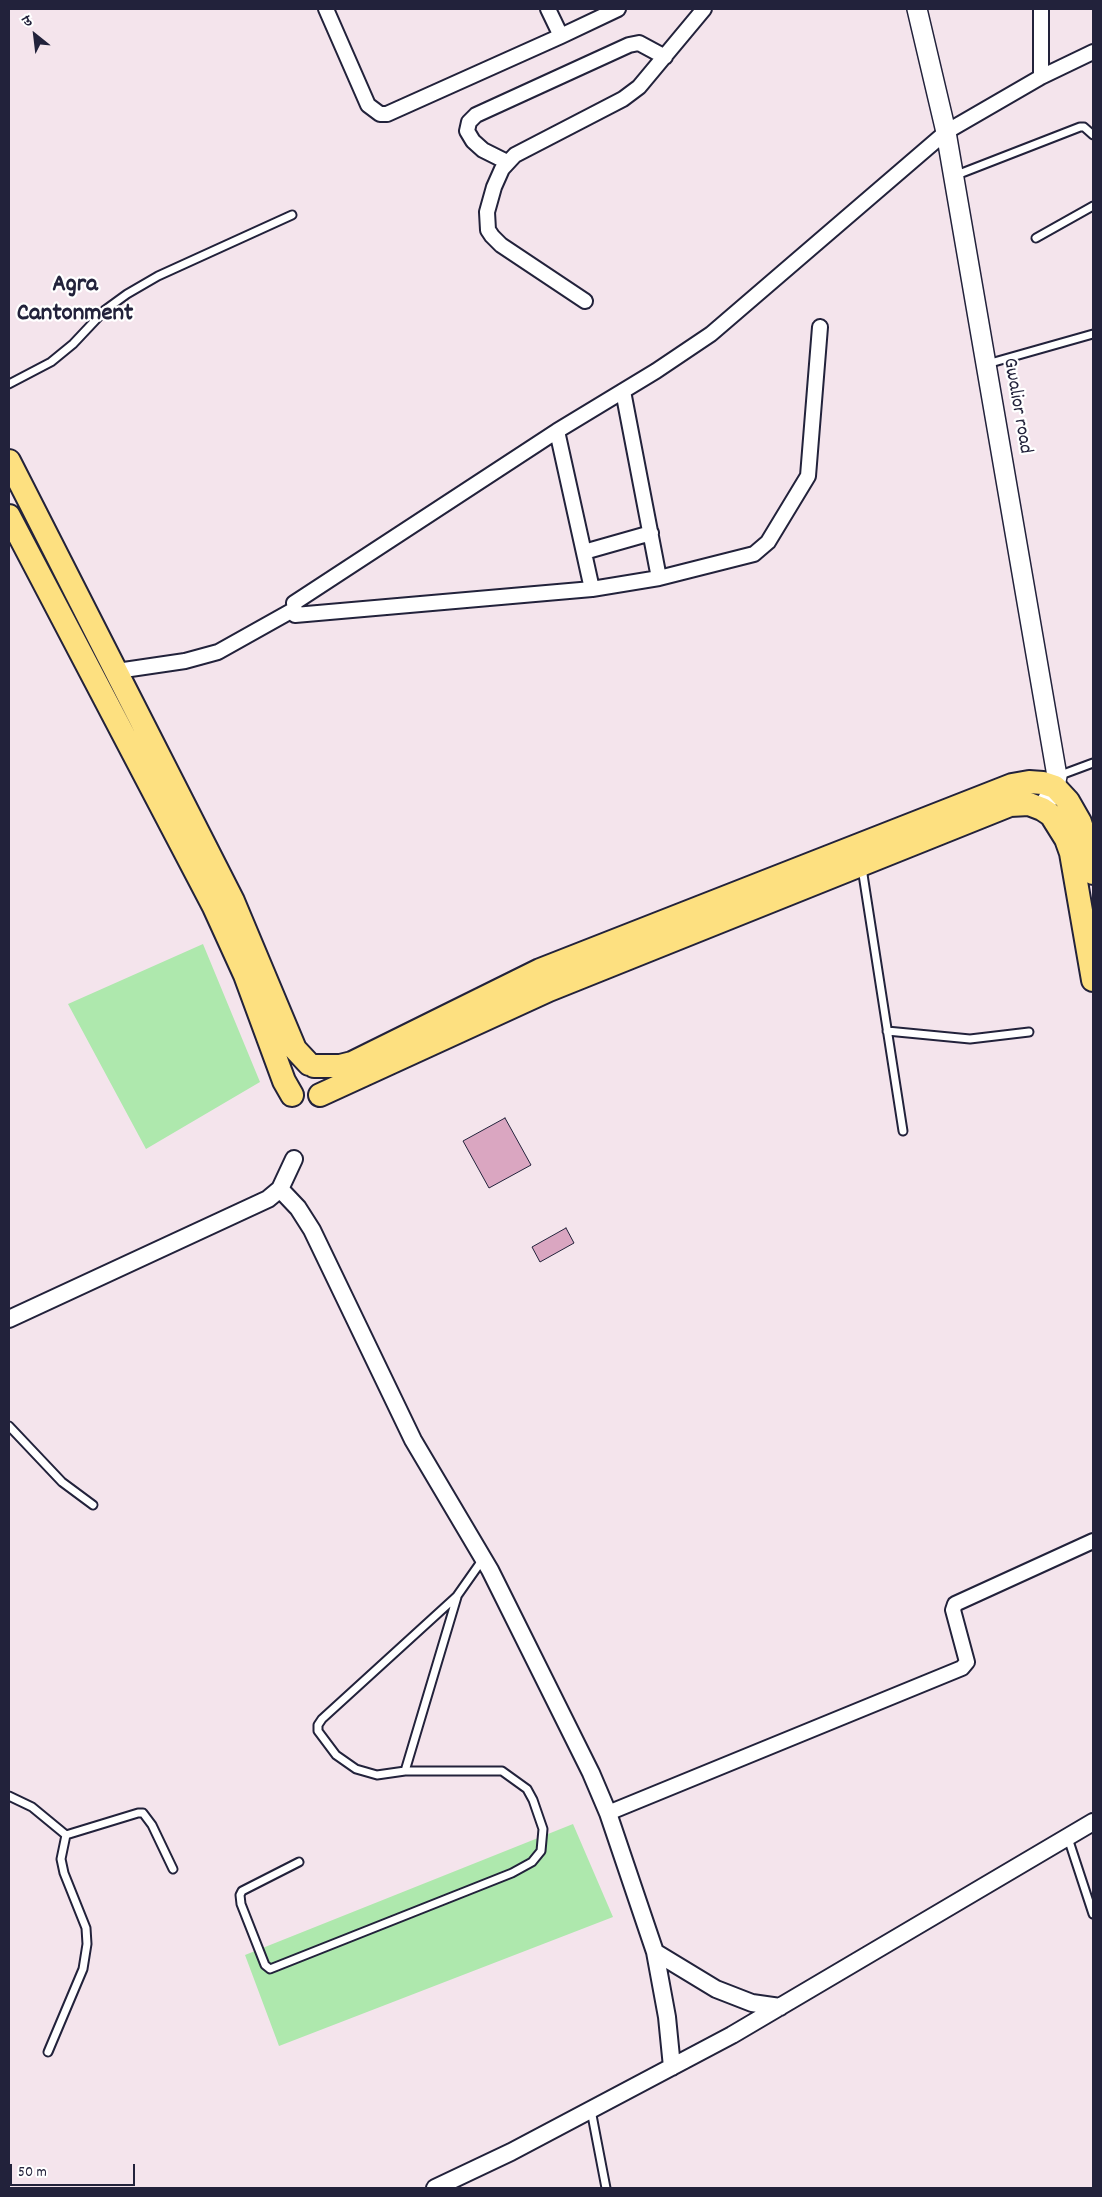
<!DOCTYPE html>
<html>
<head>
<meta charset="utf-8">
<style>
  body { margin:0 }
  #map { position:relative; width:1102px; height:2197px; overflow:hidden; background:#f4e4ec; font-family:Dekko,"Playpen Sans Deva",sans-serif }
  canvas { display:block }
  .frame { position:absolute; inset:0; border:10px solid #22223b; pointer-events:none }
  .north { position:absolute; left:10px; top:10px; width:50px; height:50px; -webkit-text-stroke:4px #fff; paint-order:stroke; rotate:331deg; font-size:14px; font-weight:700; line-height:20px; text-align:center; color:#22223b }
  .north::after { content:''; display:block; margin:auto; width:18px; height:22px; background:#22223b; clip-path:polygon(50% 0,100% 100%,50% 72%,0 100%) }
  .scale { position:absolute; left:10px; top:2164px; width:125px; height:22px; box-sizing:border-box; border:2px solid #22223b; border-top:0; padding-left:6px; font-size:15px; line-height:18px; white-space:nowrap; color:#22223b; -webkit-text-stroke:4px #fff; paint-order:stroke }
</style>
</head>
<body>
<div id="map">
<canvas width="1102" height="2197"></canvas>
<div class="frame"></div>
<div class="north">उ</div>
<div class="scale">50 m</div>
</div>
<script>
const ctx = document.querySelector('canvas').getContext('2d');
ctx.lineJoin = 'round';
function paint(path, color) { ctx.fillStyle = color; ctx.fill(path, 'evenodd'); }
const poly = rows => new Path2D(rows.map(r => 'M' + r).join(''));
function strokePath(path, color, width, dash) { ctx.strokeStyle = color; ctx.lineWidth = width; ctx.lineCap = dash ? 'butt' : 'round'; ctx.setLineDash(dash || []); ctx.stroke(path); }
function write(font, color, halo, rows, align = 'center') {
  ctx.font = font + ' Dekko,sans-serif'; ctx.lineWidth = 4.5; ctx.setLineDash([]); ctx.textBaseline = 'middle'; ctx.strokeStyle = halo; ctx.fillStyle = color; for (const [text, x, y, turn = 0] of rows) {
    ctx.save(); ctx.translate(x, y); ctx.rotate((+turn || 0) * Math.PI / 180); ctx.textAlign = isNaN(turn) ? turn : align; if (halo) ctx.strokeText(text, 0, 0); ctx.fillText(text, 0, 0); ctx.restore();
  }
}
const green = poly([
  [203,944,260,1082,146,1149,68,1004],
  [573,1824,613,1917,279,2046,245,1955]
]);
const building = poly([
  [505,1118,531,1165,489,1188,463,1141,505,1118],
  [566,1228,574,1243,540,1262,532,1247,566,1228]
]);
const service = poly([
  [954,176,1080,127,1084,127,1093,135],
  [1036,238,1093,206],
  [987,364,1093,334],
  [9,384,51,362,73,344,105,310,127,294,158,276,292,215],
  [1058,776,1093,763],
  [862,868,903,1131],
  [887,1031,970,1039,1029,1032],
  [9,1426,62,1482,93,1505],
  [405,1771,457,1597],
  [9,1796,32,1807,66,1835,138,1813,143,1813,152,1825,173,1869],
  [1068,1838,1093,1914],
  [299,1862,242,1891,240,1895,241,1904,265,1965,270,1969,512,1873,532,1862,541,1851,543,1829,533,1800,527,1789,502,1771,405,1771,377,1775,356,1769,336,1755,318,1731,318,1725,322,1719,457,1596,483,1559],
  [48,2052,83,1969,87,1944,86,1928,64,1873,61,1859,66,1835],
  [591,2110,606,2188]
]);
const minor = poly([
  [326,9,368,105,380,114,387,114,561,36,618,9],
  [548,9,561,36],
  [1041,77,1041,9],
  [507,162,483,150,473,141,467,131,469,122,476,115,629,45,639,43,665,57],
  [585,301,501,245,492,236,488,230,487,212,494,187,502,169,515,155,623,99,639,87,704,9],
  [820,327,808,476,768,542,754,554,659,578,592,589,295,615,294,603,557,431,656,371,711,334,946,132,1041,77,1093,52],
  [623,391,659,578],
  [557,431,592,589],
  [584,552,651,533],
  [117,671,185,661,218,652,293,610],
  [608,1813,962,1668,967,1662,953,1610,955,1604,1093,1541]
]);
const tertiary = poly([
  [280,1189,298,1208,312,1230,413,1440,490,1570,591,1773,608,1813,655,1952,667,2017,672,2067],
  [9,1319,268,1199,280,1189,294,1159],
  [655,1952,716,1989,752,2003,780,2007],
  [435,2188,511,2152,732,2035,1093,1822]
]);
const secondary = poly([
  [917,9,946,132,1057,776,1055,787,1042,809]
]);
const trunk = poly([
  [9,461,233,901,295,1049,309,1064],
  [9,516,214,907,245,975,284,1081,292,1095],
  [314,1066,340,1066,352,1063,540,970,1012,785,1029,782,1043,783,1055,787,1068,801,1080,822,1089,849,1093,873],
  [320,1095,549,990,1010,805,1029,804,1042,809,1051,815,1066,839,1071,853,1093,980]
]);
const streetNames = [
  ["Gwalior road",1016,406,80]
];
const districtNames = [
  ["Agra",75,287],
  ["Cantonment",75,316]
];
paint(green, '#aee8ad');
paint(building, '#daa6c1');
strokePath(building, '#22223b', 1);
strokePath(service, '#22223b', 11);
strokePath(minor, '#22223b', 18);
strokePath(tertiary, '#22223b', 20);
strokePath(secondary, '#22223b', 22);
strokePath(trunk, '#22223b', 26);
strokePath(service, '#fff', 7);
strokePath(minor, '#fff', 14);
strokePath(tertiary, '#fff', 16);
strokePath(secondary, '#fff', 19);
strokePath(trunk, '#fde080', 22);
write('20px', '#22223b', '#fff', streetNames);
write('bold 25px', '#22223b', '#fff', districtNames);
</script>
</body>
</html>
